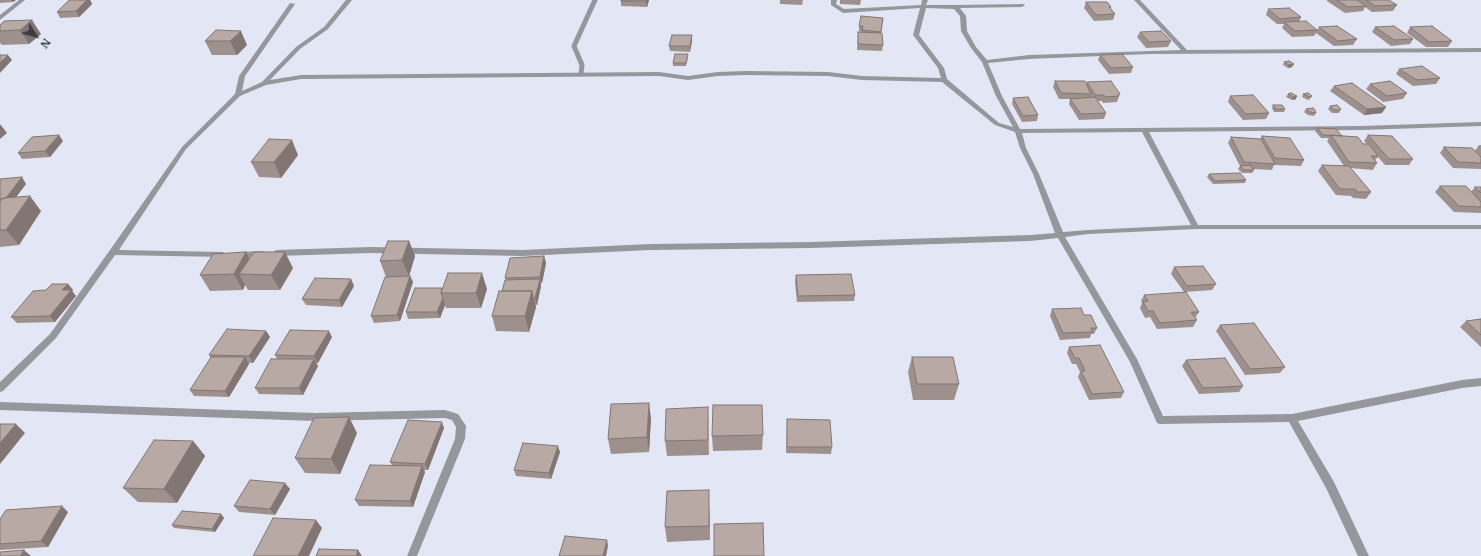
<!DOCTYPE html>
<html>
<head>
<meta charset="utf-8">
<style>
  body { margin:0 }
  #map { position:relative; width:1481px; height:556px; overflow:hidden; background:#e3e7f5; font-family:Merriweather,serif }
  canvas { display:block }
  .north { position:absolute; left:16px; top:16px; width:40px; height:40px; -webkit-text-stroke:3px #e3e7f5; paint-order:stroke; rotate:127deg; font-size:11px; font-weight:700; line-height:16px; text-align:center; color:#3a3c41 }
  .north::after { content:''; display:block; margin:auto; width:14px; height:18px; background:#3a3c41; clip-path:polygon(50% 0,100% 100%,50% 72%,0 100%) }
</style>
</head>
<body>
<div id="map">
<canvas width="1481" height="556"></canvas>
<div class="north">N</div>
</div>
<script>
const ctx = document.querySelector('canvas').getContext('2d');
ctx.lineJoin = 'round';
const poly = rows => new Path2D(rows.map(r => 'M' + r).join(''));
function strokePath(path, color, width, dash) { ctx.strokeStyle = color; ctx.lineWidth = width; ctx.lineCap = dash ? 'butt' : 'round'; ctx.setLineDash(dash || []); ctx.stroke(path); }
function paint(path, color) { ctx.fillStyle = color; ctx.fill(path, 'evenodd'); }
const service = poly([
  [581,74,582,65,574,46,595,0]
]);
const minor = poly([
  [19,0,25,0,0,20,0,15,19,0],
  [346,0,352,0,328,29,300,49,270,80,301,75,659,72,688,76,718,72,746,71,828,72,862,76,941,78,938,68,913,35,920,8,843,13,831,5,831,0,837,0,836,4,844,9,921,5,922,0,928,0,926,5,956,5,1024,4,1025,5,1022,7,960,8,966,16,967,31,976,47,987,60,1029,55,1181,50,1134,0,1140,0,1187,50,1481,48,1481,52,1150,54,1029,59,988,63,1002,96,1020,129,1361,126,1481,122,1481,126,1361,130,1149,132,1198,225,1481,225,1481,229,1196,229,1088,234,1065,237,1137,359,1163,416,1292,414,1462,380,1481,378,1481,386,1462,388,1298,421,1334,482,1369,556,1358,556,1326,488,1289,422,1160,424,1157,423,1130,362,1058,238,1030,241,811,248,650,250,522,256,371,253,276,256,272,253,276,250,371,247,522,250,650,244,811,242,1030,235,1055,233,1033,174,1020,148,1015,132,995,125,942,82,862,80,828,76,746,75,718,76,688,80,659,76,301,79,266,85,240,96,186,149,119,250,223,252,227,255,226,257,115,255,56,338,3,391,0,392,0,382,50,334,110,250,182,147,235,94,239,76,290,3,295,4,245,76,242,91,262,82,296,47,324,27,346,0],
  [926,8,954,9,960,16,961,31,971,48,982,62,996,96,1013,127,999,123,947,79,944,68,919,35,926,8],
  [1142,132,1191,225,1088,230,1063,232,1039,174,1026,148,1022,133,1142,132],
  [263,251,267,254,266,256,236,258,232,255,236,252,263,251],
  [0,402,316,413,445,410,458,414,466,426,465,439,417,556,407,556,455,439,456,427,452,420,445,418,316,421,0,410,0,402]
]);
const wall = poly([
  [0,0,16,0,13,2,0,3],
  [69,0,90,0,92,4,79,17,60,18,57,12],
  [649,0,647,7,621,6,621,1],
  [780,0,803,0,802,5,780,4],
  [840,0,861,0,860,5,840,4],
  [1327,0,1389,0,1397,5,1393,11,1372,12,1365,7,1363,11,1345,13,1327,1],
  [1086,2,1111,7,1111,9,1115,14,1113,20,1094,21,1084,8],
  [1268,9,1301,17,1299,22,1317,30,1319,27,1357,39,1353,45,1334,46,1316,33,1314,36,1292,37,1282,28,1284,24,1277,24,1266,15],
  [883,18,881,33,883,45,882,51,857,50,858,32,862,32,859,31,859,26],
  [0,25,41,34,29,44,2,45,0,43],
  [1375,27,1413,39,1410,44,1391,46,1372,32],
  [1410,27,1452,41,1448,47,1426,47,1407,33],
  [216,30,247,45,237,55,212,55,205,41],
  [1140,32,1171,41,1168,47,1146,48,1137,37],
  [692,35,692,41,690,52,670,51,669,46],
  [1100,55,1133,67,1131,73,1109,74,1098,60],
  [688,57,686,66,673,66,673,63],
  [1289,61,1292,67,1288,68,1283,65,1284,62],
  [1399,69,1440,78,1436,84,1413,86,1396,74],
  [1055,81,1086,84,1087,82,1120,94,1119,96,1117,102,1103,103,1102,101,1097,101,1106,113,1104,119,1079,120,1069,104,1070,99,1059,99,1053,87],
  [1370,84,1407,93,1403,99,1383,102,1366,89],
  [1334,86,1386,107,1382,113,1364,115,1330,91],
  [1291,93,1296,99,1292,100,1286,97,1288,94],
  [1303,94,1312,96,1310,99,1308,100,1302,97],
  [1230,96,1269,113,1266,119,1243,120,1228,102],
  [1013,98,1038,115,1037,121,1022,122,1012,104],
  [1273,105,1285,109,1284,112,1274,112,1272,108],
  [1330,106,1341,109,1339,113,1332,113,1328,109],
  [1306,109,1316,113,1314,116,1308,115,1304,112],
  [1317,128,1342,136,1363,144,1367,144,1364,141,1368,135,1413,159,1409,165,1385,165,1378,157,1375,160,1377,163,1373,170,1350,168,1371,192,1366,199,1353,198,1351,196,1336,195,1318,171,1322,165,1344,166,1327,141,1329,138,1321,138,1315,131],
  [1262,136,1304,160,1301,166,1274,165,1272,170,1253,169,1254,170,1252,173,1242,173,1238,169,1240,166,1228,143,1231,137,1260,139],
  [63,141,50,157,22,159,18,153],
  [1479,145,1481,145,1481,169,1453,168,1440,153,1444,147,1475,151],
  [298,155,281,178,259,177,251,162],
  [1209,174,1246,180,1245,183,1213,184,1207,177],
  [0,179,26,184,16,197,41,211,19,245,0,247],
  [1440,186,1471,192,1475,187,1481,187,1481,213,1454,212,1435,192],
  [409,241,415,256,409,276,410,276,413,282,400,321,374,323,371,316,386,277,380,261],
  [246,252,250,259,293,268,280,290,248,290,245,285,243,290,210,291,200,275],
  [544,256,546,263,542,283,541,283,541,286,537,305,535,305,536,307,529,332,496,331,492,316,502,291,506,280,505,278],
  [1174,267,1216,284,1212,290,1184,292,1171,274],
  [796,275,855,295,854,301,797,302,795,282],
  [351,279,354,286,342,307,306,305,302,299],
  [68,284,73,290,72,291,76,296,55,322,17,323,11,317,46,290],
  [415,288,487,289,481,308,446,308,445,305,440,318,408,319,406,312],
  [1144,295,1199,312,1195,318,1197,320,1193,327,1157,329,1150,317,1145,318,1140,308,1142,303,1141,301],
  [1052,309,1084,315,1097,328,1094,334,1091,334,1090,338,1060,340,1050,316],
  [1481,319,1481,347,1460,327,1466,321],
  [1220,325,1285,367,1280,373,1245,375,1216,331],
  [266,331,270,337,253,363,248,363,249,364,229,397,194,396,190,390,211,358,209,355],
  [332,337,318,363,316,363,318,366,303,395,259,394,255,388,277,359,275,355],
  [1069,347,1124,392,1121,398,1089,400,1078,377,1080,372,1076,364,1072,364,1067,353],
  [912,357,959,384,954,400,913,400,908,372],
  [1186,360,1243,386,1239,392,1199,394,1182,366],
  [708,407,709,455,667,456,665,441],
  [651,418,649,452,611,454,608,439],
  [787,419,832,447,831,454,786,453],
  [444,428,428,470,424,470,425,472,413,507,359,506,355,500,392,465,390,462],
  [357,433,340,474,305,473,295,458],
  [763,435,762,450,713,451,712,436],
  [193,441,205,456,177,503,138,502,123,488],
  [560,452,551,479,516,476,514,470],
  [290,489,275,515,239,512,234,506],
  [709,504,710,540,667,542,665,527],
  [68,512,48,547,0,550,0,519],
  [221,514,224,518,215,532,174,528,172,525]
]);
const shadedWall = poly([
  [11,0,16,0,13,2],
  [87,0,90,0,92,4,79,17,76,11],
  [647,0,649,0,647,7,646,1],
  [32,20,41,34,29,44,20,30],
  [241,31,247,45,237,55,230,41],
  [692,35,692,41,690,52,690,46],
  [8,55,12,60,0,73,0,63],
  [1294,64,1292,67,1288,68,1289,65],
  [1297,96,1296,99,1292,100,1294,97],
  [1386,107,1382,113,1364,115,1367,109],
  [0,124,7,133,0,139],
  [59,135,63,141,50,157,45,151],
  [292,140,298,155,281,178,274,162],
  [22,177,26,184,10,205,5,199],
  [30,196,41,211,19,245,6,230],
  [409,241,415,256,409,276,402,260],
  [246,252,255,268,239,274,245,285,243,290,234,274],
  [285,252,293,268,280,290,271,275],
  [544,256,546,263,542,283,540,277],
  [482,273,487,289,481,308,476,293],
  [410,276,413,282,400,321,397,315],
  [351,279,354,286,342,307,339,300],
  [540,279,541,286,537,305,535,298],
  [68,284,73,290,72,291,76,296,55,322,50,316,62,290],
  [532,291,536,307,529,332,525,316],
  [443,298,445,305,440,318,437,312],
  [266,331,270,337,253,363,249,356],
  [329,331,332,337,318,363,314,356],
  [245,357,249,364,229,397,225,391],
  [314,359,318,366,303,395,299,388],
  [649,403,651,418,649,452,647,437],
  [349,417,357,433,340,474,331,459],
  [442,422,444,428,428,470,425,464],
  [16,424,25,433,0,464,0,443],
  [193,441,205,456,177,503,164,489],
  [558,446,560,452,551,479,549,473],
  [422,466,425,472,413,507,410,501],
  [285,483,290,489,275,515,270,509],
  [709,490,709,504,710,540,709,526],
  [62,506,68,512,48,547,41,541],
  [221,514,224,518,215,532,212,529],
  [316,520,322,528,309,556,298,556],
  [607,540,608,546,606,556,603,556],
  [24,550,31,556,20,556],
  [358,550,362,556,356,556]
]);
const building = poly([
  [69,0,87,0,76,11,57,12,69,0],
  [621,0,647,0,646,1,621,1,621,0],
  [1337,0,1357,0,1366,6,1348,7,1337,0],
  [1366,0,1389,0,1397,5,1375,6,1366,0],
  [1086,2,1107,2,1111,7,1109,7,1115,14,1096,15,1086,2],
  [1289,8,1301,17,1280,19,1268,9,1289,8],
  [861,16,883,18,881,32,862,30,863,26,859,26,861,16],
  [32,20,20,30,0,31,0,25,4,21,32,20],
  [1306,21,1317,30,1295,31,1284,22,1306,21],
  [1337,26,1357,39,1338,41,1319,27,1337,26],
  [1394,26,1413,39,1394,40,1375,27,1394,26],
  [1432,26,1452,41,1429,42,1410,27,1432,26],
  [216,30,241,31,230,41,205,41,216,30],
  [1161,31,1171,41,1149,42,1140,32,1161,31],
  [858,32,882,33,883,45,858,44,858,32],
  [672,35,692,35,690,46,669,46,672,35],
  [675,54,688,54,686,63,673,63,675,54],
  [1122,54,1133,67,1111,68,1100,55,1122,54],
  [0,55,8,55,0,63,0,55],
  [1289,61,1294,64,1289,65,1284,62,1289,61],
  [1422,66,1440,78,1417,80,1399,69,1422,66],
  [1055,81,1085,81,1091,94,1061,93,1055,81],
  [1111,81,1120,94,1118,95,1119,96,1105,97,1104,95,1095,95,1087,82,1111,81],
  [1390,81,1407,93,1387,96,1370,84,1390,81],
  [1352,83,1386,107,1367,109,1334,86,1352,83],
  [1291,93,1297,96,1294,97,1288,94,1291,93],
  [1308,93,1312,96,1310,97,1303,94,1308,93],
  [1253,95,1269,113,1246,114,1230,96,1253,95],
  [1028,97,1038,115,1023,116,1013,98,1028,97],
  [1095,97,1106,113,1081,114,1070,99,1095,97],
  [1273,105,1282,105,1285,109,1276,109,1273,105],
  [1337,105,1341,109,1340,110,1334,110,1330,106,1337,105],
  [1313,108,1315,110,1316,113,1310,112,1306,109,1313,108],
  [1317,128,1336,129,1342,136,1323,135,1317,128],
  [59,135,45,151,18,153,32,137,59,135],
  [1331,135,1358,137,1363,144,1369,144,1378,156,1371,156,1377,163,1349,162,1331,135],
  [1368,135,1392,136,1413,159,1389,159,1368,135],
  [1262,136,1290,138,1304,160,1275,158,1262,136],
  [1231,137,1261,139,1275,164,1244,162,1231,137],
  [269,139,292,140,274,162,251,162,269,139],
  [1444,147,1472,148,1481,157,1481,163,1458,162,1444,147],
  [1250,165,1254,170,1244,170,1240,166,1250,165],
  [1322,165,1349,166,1371,192,1357,192,1355,189,1340,189,1322,165],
  [1240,173,1246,180,1215,181,1209,174,1240,173],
  [22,177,6,198,0,199,0,179,22,177],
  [1440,186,1466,186,1481,202,1481,207,1459,206,1440,186],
  [1475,187,1481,187,1481,193,1475,187],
  [30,196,6,230,0,230,0,202,3,198,30,196],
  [388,241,409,241,402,260,380,261,388,241],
  [246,252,234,274,200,275,213,254,246,252],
  [254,252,285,252,271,275,239,274,254,252],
  [544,256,540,277,505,278,510,258,544,256],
  [1203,266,1216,284,1187,286,1174,267,1203,266],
  [448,273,482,273,476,293,441,293,448,273],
  [851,274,855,295,798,296,796,275,851,274],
  [410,276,397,315,371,316,385,277,410,276],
  [315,278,351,279,339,300,302,299,315,278],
  [540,279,535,298,533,298,532,291,502,291,505,280,540,279],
  [52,284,68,284,62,290,71,290,50,316,11,317,33,291,46,290,52,284],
  [415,288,442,288,441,293,443,298,437,312,406,312,415,288],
  [499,291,532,291,525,316,492,316,499,291],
  [1186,292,1199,312,1191,312,1197,320,1160,323,1153,311,1148,311,1143,302,1148,301,1144,295,1186,292],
  [1081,308,1084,315,1091,315,1097,328,1091,328,1092,332,1063,333,1052,309,1081,308],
  [1481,319,1481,335,1466,321,1481,319],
  [1254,323,1285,367,1250,369,1220,325,1254,323],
  [227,329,266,331,249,356,209,355,227,329],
  [290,330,329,331,314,356,275,355,290,330],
  [1100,345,1124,392,1092,394,1081,371,1085,371,1079,358,1075,358,1069,347,1100,345],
  [211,357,245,357,225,391,190,390,211,357],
  [912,357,953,357,959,384,917,384,912,357],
  [1225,358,1243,386,1203,388,1186,360,1225,358],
  [271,359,314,359,299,388,255,388,271,359],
  [649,403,647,437,608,439,611,404,649,403],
  [713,405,762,405,763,435,712,436,713,405],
  [708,407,708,440,665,441,666,409,708,407],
  [349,417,331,459,295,458,314,418,349,417],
  [787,419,830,420,832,447,787,447,787,419],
  [408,420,442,422,425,464,390,462,408,420],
  [0,424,16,424,0,443,0,424],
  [154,440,193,441,164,489,123,488,154,440],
  [523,443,558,446,549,473,514,470,523,443],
  [370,465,422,466,410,501,355,500,370,465],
  [250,480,285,483,270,509,234,506,250,480],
  [709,490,709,526,665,527,667,491,709,490],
  [62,506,41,541,0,544,0,519,6,510,62,506],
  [182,511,221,514,212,529,172,525,182,511],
  [273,518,316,520,298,556,253,556,273,518],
  [763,523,764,556,714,556,714,524,763,523],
  [565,536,607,540,603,556,559,556,565,536],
  [319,549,358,550,356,556,316,556,319,549],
  [24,550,20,556,0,556,0,552,24,550]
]);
strokePath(service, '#96979d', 5);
paint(minor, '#96979d');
paint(wall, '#9e918d');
paint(shadedWall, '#817673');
paint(building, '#b8a9a4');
strokePath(building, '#817673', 1);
</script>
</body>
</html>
